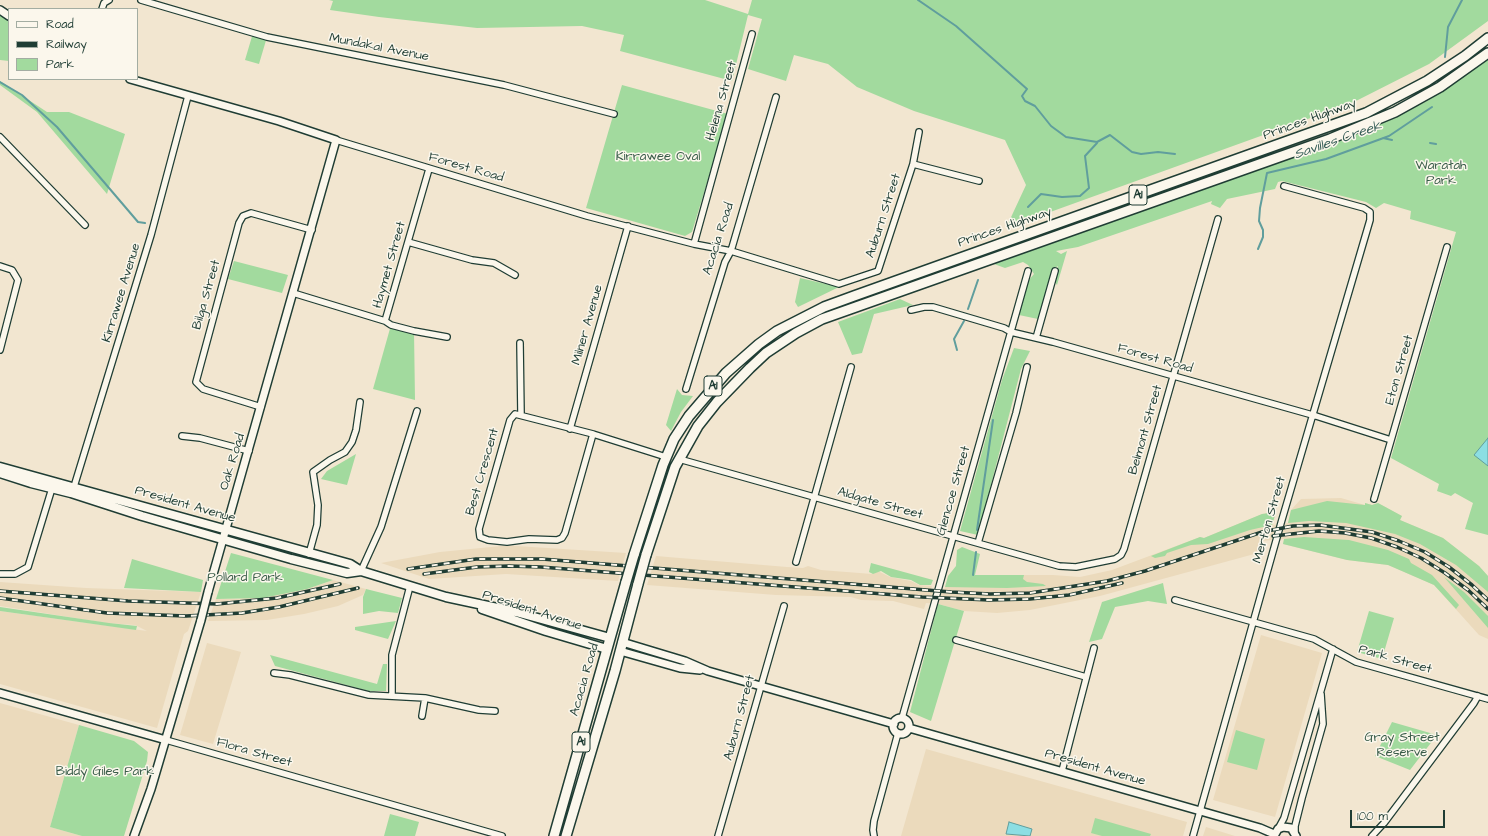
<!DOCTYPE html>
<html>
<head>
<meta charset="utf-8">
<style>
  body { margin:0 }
  #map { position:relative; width:1488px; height:836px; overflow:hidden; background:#f2e6d0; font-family:"Architects Daughter",sans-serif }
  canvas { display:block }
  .legend { position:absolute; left:8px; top:8px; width:130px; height:72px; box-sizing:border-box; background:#fbf7ec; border:1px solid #a3ada2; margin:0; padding:5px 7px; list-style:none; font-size:12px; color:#1f3d34 }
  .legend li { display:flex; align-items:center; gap:8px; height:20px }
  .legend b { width:20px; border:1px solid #a3ada2 }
  .scale { position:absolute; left:1350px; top:810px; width:95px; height:18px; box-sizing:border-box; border:2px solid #1f3d34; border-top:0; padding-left:5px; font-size:12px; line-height:14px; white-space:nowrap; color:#1f3d34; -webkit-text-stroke:3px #fbf7ec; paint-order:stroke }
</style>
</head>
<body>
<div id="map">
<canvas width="1488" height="836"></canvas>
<ul class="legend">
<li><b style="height:5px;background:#fbf7ec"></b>Road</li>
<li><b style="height:5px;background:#1f3d34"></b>Railway</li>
<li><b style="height:11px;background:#a2da9e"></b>Park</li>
</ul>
<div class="scale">100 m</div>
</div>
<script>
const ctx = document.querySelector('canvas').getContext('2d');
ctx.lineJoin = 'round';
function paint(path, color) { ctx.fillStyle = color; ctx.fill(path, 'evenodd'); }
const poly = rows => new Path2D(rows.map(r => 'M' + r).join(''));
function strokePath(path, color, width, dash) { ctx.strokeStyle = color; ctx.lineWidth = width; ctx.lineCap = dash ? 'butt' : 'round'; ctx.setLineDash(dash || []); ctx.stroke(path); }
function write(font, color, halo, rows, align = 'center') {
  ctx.font = font + ' "Architects Daughter",sans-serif'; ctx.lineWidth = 3; ctx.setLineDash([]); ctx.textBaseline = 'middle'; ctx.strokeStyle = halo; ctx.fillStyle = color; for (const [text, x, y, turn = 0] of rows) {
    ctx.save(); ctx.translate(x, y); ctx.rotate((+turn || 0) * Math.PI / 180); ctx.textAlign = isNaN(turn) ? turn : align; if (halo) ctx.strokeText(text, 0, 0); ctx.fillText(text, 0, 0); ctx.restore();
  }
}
const built = poly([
  [1341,498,1365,505,1365,503,1372,505,1378,503,1402,516,1400,520,1443,538,1479,566,1488,576,1488,639,1479,635,1434,585,1388,565,1347,560,1283,544,1284,539,1262,541,1263,550,1258,553,1100,596,1030,610,997,613,964,611,938,604,926,603,924,609,893,601,861,600,851,597,776,595,647,585,656,556,787,567,803,568,808,566,821,570,872,574,878,571,890,577,911,581,919,585,932,586,931,589,944,590,945,587,974,575,1053,575,1080,577,1112,570,1200,537,1204,538,1262,514,1276,512,1273,525,1288,523,1291,510,1301,499],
  [501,546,516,546,626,553,618,581,506,574,429,579,381,563,440,552],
  [333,580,366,589,363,595,338,606,304,614,267,620,208,621,216,599,238,599,307,589],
  [0,582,86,588,201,592,188,631,184,634,157,728,0,684,0,611,147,631,135,625,106,623,0,606],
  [1261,635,1322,653,1275,817,1213,800],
  [207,643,241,652,213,744,180,735],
  [0,703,79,725,50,827,82,836,0,836],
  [926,749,1187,822,1183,836,901,836],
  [1206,827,1235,836,1203,836]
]);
const green = poly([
  [329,0,705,0,748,14,752,0,1488,0,1488,21,1429,64,1352,103,1006,228,1026,185,1005,140,914,111,857,87,828,64,794,55,786,81,748,69,762,19,748,15,732,81,620,51,624,35,582,26,477,28,379,17,330,10,333,1],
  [0,13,9,20,9,61,0,60],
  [253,33,267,37,259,64,245,60],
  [1488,59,1488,535,1465,529,1473,503,1455,493,1451,496,1437,491,1439,484,1391,458,1456,232,1410,219,1411,211,1384,203,1376,208,1366,202,1282,181,1278,182,1275,189,1227,199,1220,208,1211,204,1212,201,1078,247,1056,251,1061,254,1067,251,1057,285,1054,281,1058,266,1052,270,1038,319,1019,315,1028,281,1034,274,1028,265,1023,262,1005,268,994,264,1346,139,1427,101],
  [0,81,47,112,69,112,125,134,107,194,37,112,0,85],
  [622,85,728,114,692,232,685,236,586,208],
  [234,261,288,275,282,293,228,279],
  [800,278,839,287,798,307,795,302],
  [900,299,913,305,874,314,862,353,852,355,838,322],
  [391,325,414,331,415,400,373,389],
  [1014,348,1030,351,1021,369,978,535,960,531,1002,380],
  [677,389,682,395,693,396,681,412,671,431,666,425],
  [356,454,347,485,321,479,327,471],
  [1327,501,1365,505,1365,503,1372,505,1378,503,1402,516,1400,520,1443,538,1479,566,1488,576,1488,592,1456,565,1420,544,1395,534,1346,523,1309,521,1288,523,1291,510],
  [1276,512,1272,525,1250,530,1208,544,1191,545,1167,553,1165,556,1155,558,1151,556,1200,537,1204,538,1262,514],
  [1304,537,1349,540,1388,550,1409,559,1411,563,1432,575,1459,605,1456,609,1434,585,1388,565,1347,560,1283,544,1284,539],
  [962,547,980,554,975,575,1024,575,1023,579,1027,582,1043,584,1046,586,1007,588,945,587,948,576,956,566,957,550],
  [231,553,333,580,307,589,263,598,216,599],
  [132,559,203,580,201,592,124,588],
  [871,563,933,580,931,585,920,585,911,580,891,577,881,571,873,574,869,572],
  [1444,577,1464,592,1488,616,1488,628],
  [1163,583,1167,604,1148,601,1115,607,1102,639,1089,642,1102,602],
  [366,589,402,598,398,613,379,611,363,614,363,597],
  [938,604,964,611,931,721,910,712],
  [0,607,109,623,137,626,136,630,65,620,0,611],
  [1369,611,1394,618,1382,659,1357,652],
  [396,621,388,639,355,630,355,627],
  [270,655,377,684,383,664,387,664,386,691,369,691,275,666],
  [1392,722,1437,735,1410,770,1375,756],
  [79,725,134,741,148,752,147,761,124,836,82,836,50,827],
  [1236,730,1265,739,1257,770,1227,762],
  [390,814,419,822,415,836,384,836],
  [1095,818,1151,834,1150,836,1102,836,1091,833]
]);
const water = poly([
  [1488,438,1488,466,1474,455,1488,438],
  [1009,822,1032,829,1030,836,1006,834,1009,822]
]);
const stream = poly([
  [918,0,956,26,1027,89,1022,96,1025,101,1035,106,1051,126,1066,137,1097,142,1110,135,1132,152,1141,154,1158,152,1175,154],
  [1445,57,1448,27,1462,0],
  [0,82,22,95,57,127,138,222,145,223],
  [1383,138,1392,140],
  [1430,143,1436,144],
  [1028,207,1041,194,1062,197,1080,196,1089,188,1085,156,1097,143],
  [1258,249,1263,237,1263,230,1259,221,1260,208,1267,173,1326,159,1389,136,1432,107],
  [968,309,978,280],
  [957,350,954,339,964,321],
  [977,530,993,420],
  [973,575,976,552]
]);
const minor = poly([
  [141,0,267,37,504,85,614,114],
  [102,9,104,3,109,0],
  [0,137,85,225],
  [336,140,587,216,694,244,731,251,839,284,878,271,913,164,919,132],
  [913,164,979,181],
  [408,242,472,260,494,263,515,275],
  [694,244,752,34],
  [0,266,12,270,18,280,0,350],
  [293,293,385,321,429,169],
  [911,310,924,307,933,307,1004,328,1011,332,1053,342,1316,416,1391,440],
  [385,321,391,325,414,331,447,337],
  [1036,338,1055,271],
  [520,343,521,414],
  [686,389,725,262,731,251,776,97],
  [261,407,203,389,196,382,239,223,243,216,251,213,312,230],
  [570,429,628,226],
  [593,434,565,533,562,538,557,540,529,539,507,542,488,540,480,537,479,529,510,420,515,414,593,434,666,457],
  [182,436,200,438,249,451],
  [679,459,1059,566,1076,567,1115,559,1121,555,1124,549,1218,219],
  [73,490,151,235,188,96],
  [1374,499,1447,247],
  [978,543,1016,413,1027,367],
  [309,554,317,525,318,505,313,472,330,460,345,452,352,442,356,430,360,402],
  [796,562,851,367],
  [361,571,381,527,417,411],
  [0,574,15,574,28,567,53,485],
  [1175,600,1314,639,1356,662,1488,699],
  [956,640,1086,677],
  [274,673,290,675,369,695,425,698,479,710,495,711],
  [392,696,392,655,410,586],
  [422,716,425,698],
  [902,718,1028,271],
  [166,740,502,836],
  [1062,771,1094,648],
  [1278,829,1284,818,1333,649],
  [1295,833,1295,826,1302,798,1323,724,1321,694],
  [718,836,784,606],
  [874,836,873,830,874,821,898,733],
  [1193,836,1281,523,1370,220,1370,212,1364,208,1284,186],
  [1372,836,1384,823,1474,703,1478,696]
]);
const tertiary = poly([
  [0,10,9,16],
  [130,79,279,121,336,140,208,592],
  [622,642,685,661,708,671,894,724],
  [620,651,680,668,700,670],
  [0,693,166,740],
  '893 726a8 8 0 1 1 16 0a8 8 0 1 1-16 0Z',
  [909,728,1260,828,1274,834],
  [134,836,151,789,201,620],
  [1274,836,1278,829,1283,827,1291,828,1296,836]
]);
const secondary = poly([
  [0,467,350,564,361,571,446,597,516,612,610,638],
  [0,473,31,483,71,493,142,516,291,559,347,573,361,571],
  [482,609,546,631,607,649]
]);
const trunk = poly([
  [634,555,663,465,674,439,689,416,726,373,759,344,777,331,824,307,854,296,1366,113,1427,81,1465,56,1488,38],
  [646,555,675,467,698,426,717,402,750,368,766,353,796,333,822,319,1330,139,1395,112,1440,87,1488,53],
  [554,836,626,582],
  [566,836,615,671,638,584]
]);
const rail = poly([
  [1273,536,1319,531,1345,533,1371,538,1397,547,1421,558,1445,573,1468,590,1488,609],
  [408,569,476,559,542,559,951,592,990,594,1030,593,1107,581,1145,571,1262,532,1293,526,1320,525,1372,532,1399,541,1425,552,1449,567,1472,585,1488,600],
  [424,574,477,567,509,566,541,567,922,597,989,600,1030,599,1069,595,1122,583],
  [0,591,128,601,217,604,277,598,340,584],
  [0,598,107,613,186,616,242,613,279,607,358,588]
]);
const tertiaryBridge = poly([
  [201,620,208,592]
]);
const trunkBridge = poly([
  [626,582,634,555],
  [638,584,646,555]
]);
const shields = [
  [1138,195,18],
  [713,386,18],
  [581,742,18]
];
const shieldNames = [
  ["A1",1138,195],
  ["A1",713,386],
  ["A1",581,742]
];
const streetNames = [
  ["Mundakal Avenue",379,48,11],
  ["Helena Street",722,101,-74],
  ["Princes Highway",1310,120,-20],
  ["Forest Road",466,168,16],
  ["Auburn Street",884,216,-72],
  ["Princes Highway",1005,228,-19],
  ["Acacia Road",719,239,-72],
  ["Haymet Street",390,265,-74],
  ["Kirrawee Avenue",122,293,-73],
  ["Bilga Street",207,295,-74],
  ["Milner Avenue",588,325,-74],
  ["Forest Road",1155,359,16],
  ["Eton Street",1400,370,-74],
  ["Belmont Street",1146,430,-74],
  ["Oak Road",233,462,-73],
  ["Best Crescent",483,472,-74],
  ["Glencoe Street",954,491,-74],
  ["Aldgate Street",880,504,16],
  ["President Avenue",185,505,16],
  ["Merton Street",1270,520,-74],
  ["President Avenue",532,611,18],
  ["Park Street",1395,660,16],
  ["Acacia Road",585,680,-74],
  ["Auburn Street",740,718,-75],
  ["Flora Street",254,753,16],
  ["President Avenue",1095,768,16]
];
const parkNames = [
  ["Kirrawee Oval",658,157],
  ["Waratah",1441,166],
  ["Park",1441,181],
  ["Pollard Park",245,578],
  ["Gray Street",1402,738],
  ["Reserve",1402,753],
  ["Biddy Giles Park",105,772]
];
const waterNames = [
  ["Savilles Creek",1338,141,-19]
];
paint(built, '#ebdabc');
paint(green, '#a2da9e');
paint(water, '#8cdee3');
strokePath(water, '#609e9d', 1);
strokePath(stream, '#609e9d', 2);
strokePath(minor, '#1f3d34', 8);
strokePath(tertiary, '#1f3d34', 10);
strokePath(secondary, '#1f3d34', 11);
strokePath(trunk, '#1f3d34', 12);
strokePath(minor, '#fbf7ec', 5.5);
strokePath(tertiary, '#fbf7ec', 7);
strokePath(secondary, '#fbf7ec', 8);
strokePath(trunk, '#fbf7ec', 9);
strokePath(rail, '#1f3d34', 3.5);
strokePath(rail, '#fbf7ec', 2, [6]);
strokePath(tertiaryBridge, '#1f3d34', 10, []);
strokePath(trunkBridge, '#1f3d34', 12, []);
strokePath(tertiaryBridge, '#fbf7ec', 7);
strokePath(trunkBridge, '#fbf7ec', 9);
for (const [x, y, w] of shields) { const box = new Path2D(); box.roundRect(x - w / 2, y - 10, w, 20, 3); ctx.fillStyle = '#fbf7ec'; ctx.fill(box); strokePath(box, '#1f3d34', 1); }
write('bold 12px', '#1f3d34', null, shieldNames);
write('13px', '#1f3d34', '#fbf7ec', streetNames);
write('13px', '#395c49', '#fbf7ec', parkNames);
write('italic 14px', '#355d57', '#fbf7ec', waterNames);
</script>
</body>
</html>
